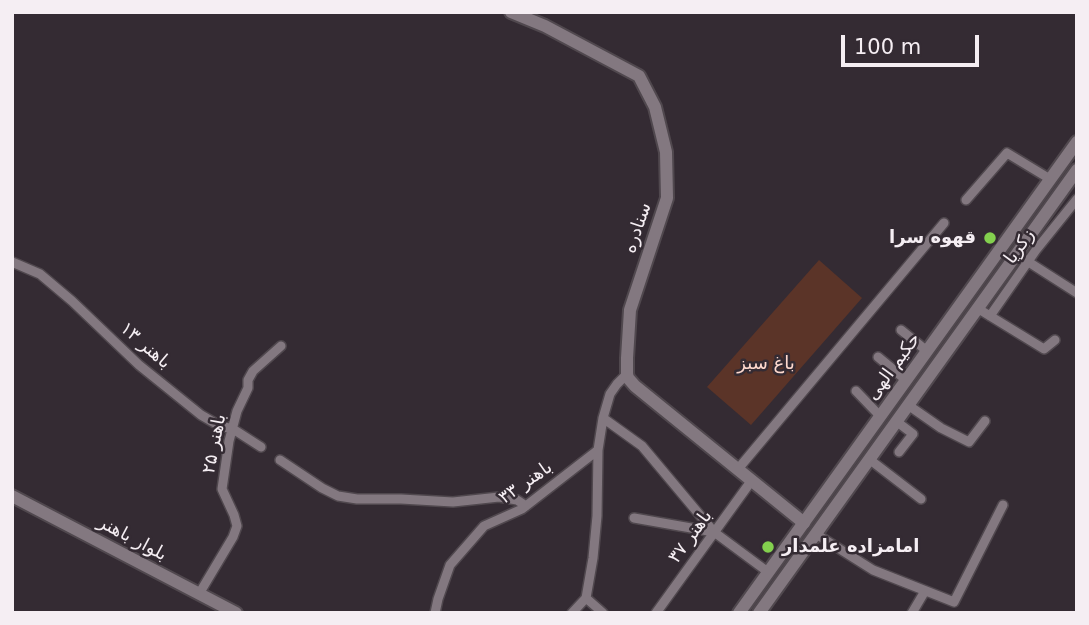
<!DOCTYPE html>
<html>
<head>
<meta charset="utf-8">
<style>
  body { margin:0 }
  #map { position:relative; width:1089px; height:625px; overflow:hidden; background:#342b33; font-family:"DejaVu Sans",sans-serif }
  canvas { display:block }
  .frame { position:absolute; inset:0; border:14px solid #f5eef3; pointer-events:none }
  .scale { position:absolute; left:841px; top:35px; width:138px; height:32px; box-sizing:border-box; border:4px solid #f5eef3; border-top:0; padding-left:9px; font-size:21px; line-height:24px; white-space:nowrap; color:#f5eef3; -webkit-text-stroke:5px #342b33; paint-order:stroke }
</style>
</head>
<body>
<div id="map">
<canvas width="1089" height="625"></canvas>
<div class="frame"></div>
<div class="scale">100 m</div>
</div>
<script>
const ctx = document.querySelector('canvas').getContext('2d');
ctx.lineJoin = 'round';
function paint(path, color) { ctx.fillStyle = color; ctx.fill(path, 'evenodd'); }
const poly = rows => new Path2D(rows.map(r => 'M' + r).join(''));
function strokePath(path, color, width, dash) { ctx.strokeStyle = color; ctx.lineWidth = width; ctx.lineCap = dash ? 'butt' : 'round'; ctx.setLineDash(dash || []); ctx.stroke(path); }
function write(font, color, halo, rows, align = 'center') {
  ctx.font = font + ' "DejaVu Sans",Cairo,sans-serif'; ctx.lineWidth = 5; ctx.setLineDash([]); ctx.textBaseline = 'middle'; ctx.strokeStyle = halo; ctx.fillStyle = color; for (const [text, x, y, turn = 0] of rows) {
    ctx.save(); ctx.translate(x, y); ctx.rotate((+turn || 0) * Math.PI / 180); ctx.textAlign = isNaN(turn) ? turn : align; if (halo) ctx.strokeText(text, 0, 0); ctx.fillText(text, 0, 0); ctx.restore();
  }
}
const green = poly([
  [819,260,862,298,751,425,707,387]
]);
const minor = poly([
  [966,200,1007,153,1050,179],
  [1016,254,1077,293],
  [12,262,40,274,72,301,139,365,201,415,220,426,233,429,261,447],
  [977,308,1044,349,1055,340],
  [990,316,1036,250,1077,199],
  [901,330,927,351],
  [878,357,906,380],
  [856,391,880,416],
  [908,405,941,428,969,442,985,421],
  [603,418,642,446,714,532,768,572],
  [896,421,913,434,899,452],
  [869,459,921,499],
  [280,460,322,488,338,496,357,499,401,499,453,502,499,497,517,500,526,506],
  [738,469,944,223],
  [634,518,714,532],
  [816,534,873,570,954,602,1003,505],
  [199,594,233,537,237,526,234,515,222,489,229,441,237,411,248,388,248,380,253,371,281,346],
  [586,598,603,613],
  [435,613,438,599,450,565,484,526,522,509,598,450],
  [572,613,586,598,593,558,597,516,598,450,603,418,610,394,617,384,627,374],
  [656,613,752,480],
  [912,613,925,591]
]);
const tertiary = poly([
  [511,12,545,26,639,76,655,107,666,152,667,198,630,310,627,358,627,374,628,378,635,386,804,523]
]);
const secondary = poly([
  [12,496,236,613],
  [739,613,1077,142],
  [759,613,1077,170]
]);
const markers = [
  [990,238,7,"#83d04e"],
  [768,547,7,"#83d04e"]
];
const streetNames = [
  ["سنادره",638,228,-71],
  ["زکریا",1020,247,-54],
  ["باهنر ۱۳",145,346,41],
  ["حکیم الهی",894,367,-54],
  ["باهنر ۲۵",215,444,-79],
  ["باهنر ۳۳",526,483,-35],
  ["باهنر ۳۷",691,537,-54],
  ["بلوار باهنر",132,539,28]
];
const poiNames = [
  ["قهوه سرا",976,238],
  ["امامزاده علمدار",782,547,"left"]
];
const parkNames = [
  ["باغ سبز",766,364]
];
paint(green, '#5b3428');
strokePath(minor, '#50484e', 12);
strokePath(tertiary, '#50484e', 16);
strokePath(secondary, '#50484e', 16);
strokePath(minor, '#837880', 9);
strokePath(tertiary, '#837880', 12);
strokePath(secondary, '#837880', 12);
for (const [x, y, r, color] of markers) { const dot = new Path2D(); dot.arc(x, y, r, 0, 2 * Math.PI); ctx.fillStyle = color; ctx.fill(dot); strokePath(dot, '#342b33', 2.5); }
write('18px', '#f5eef3', '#342b33', streetNames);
write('bold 18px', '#f5eef3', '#342b33', poiNames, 'right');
write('18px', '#fed9ce', '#342b33', parkNames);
</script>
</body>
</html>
